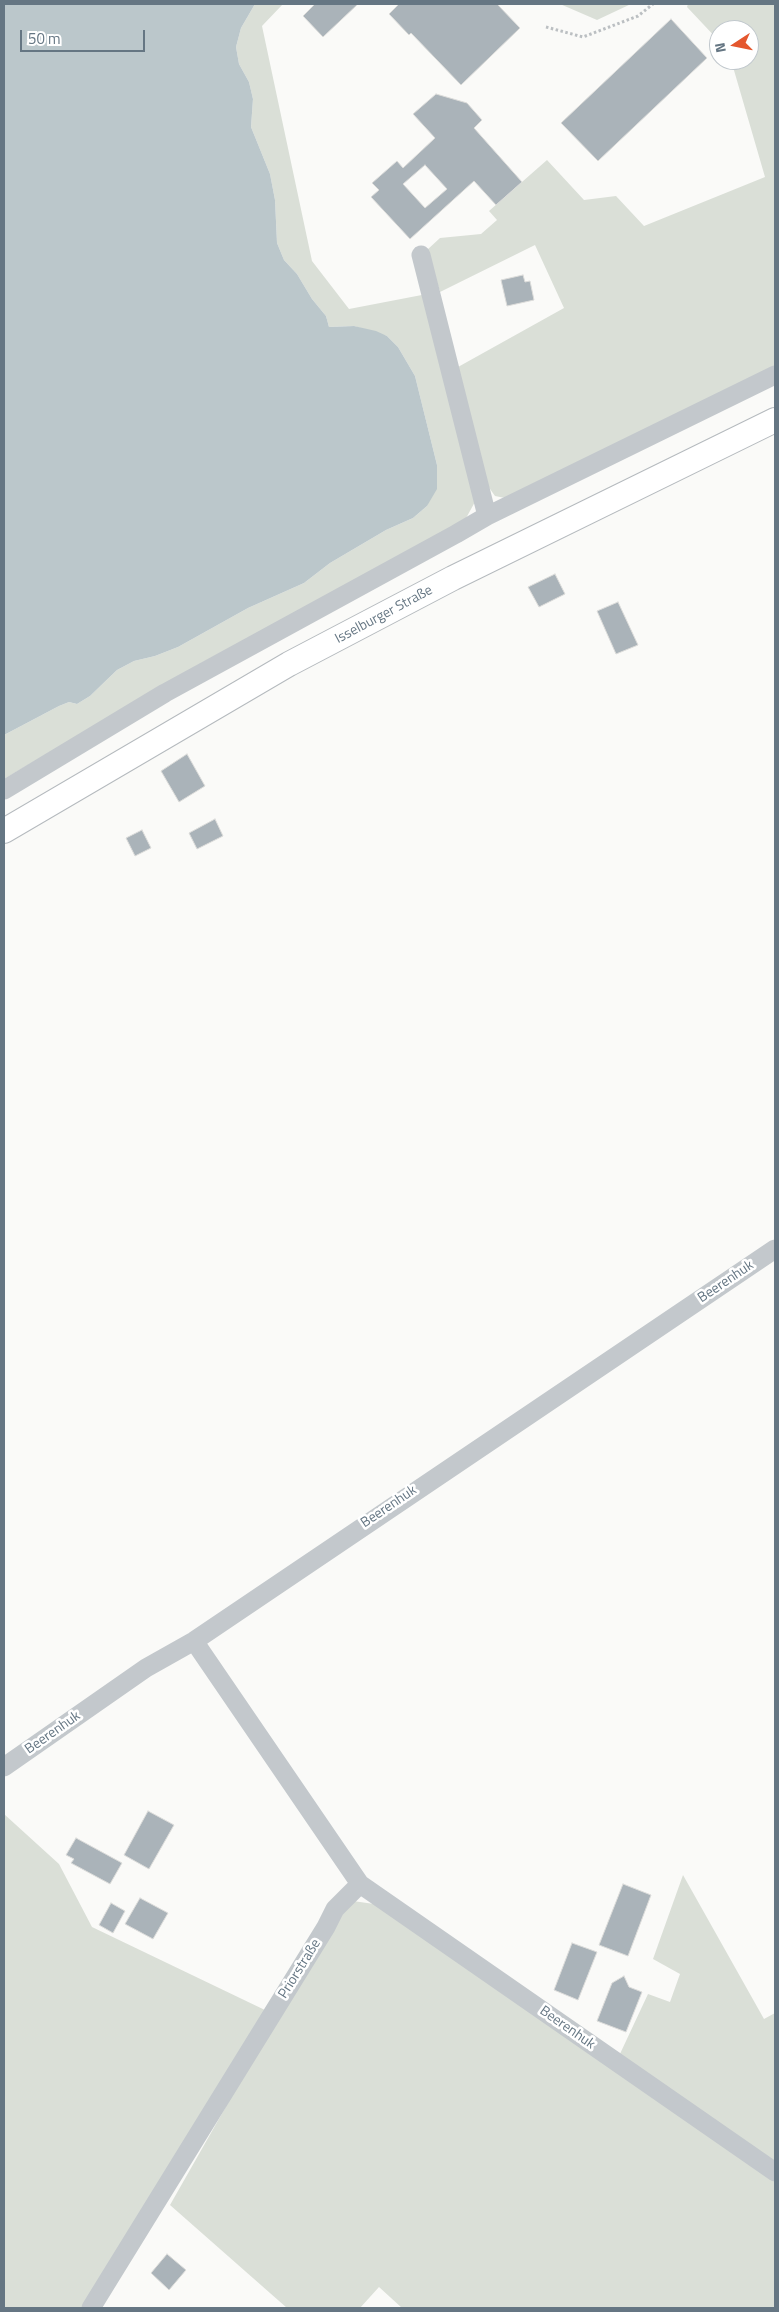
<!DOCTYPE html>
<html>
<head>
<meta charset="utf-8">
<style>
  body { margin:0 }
  #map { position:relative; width:779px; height:2312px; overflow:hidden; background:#fafaf8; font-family:"Titillium Web",sans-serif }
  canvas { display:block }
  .frame { position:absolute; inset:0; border:5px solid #657683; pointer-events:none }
  .north { position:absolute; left:709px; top:20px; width:50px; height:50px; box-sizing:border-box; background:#fff; border:1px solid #c1c8cd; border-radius:50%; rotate:259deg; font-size:14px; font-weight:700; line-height:20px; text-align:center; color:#657683 }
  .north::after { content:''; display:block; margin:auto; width:18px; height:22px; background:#e4572e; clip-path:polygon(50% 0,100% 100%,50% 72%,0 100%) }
  .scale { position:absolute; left:20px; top:30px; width:125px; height:22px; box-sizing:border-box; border:2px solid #657683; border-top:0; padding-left:6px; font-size:15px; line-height:18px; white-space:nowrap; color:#657683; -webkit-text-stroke:4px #fff; paint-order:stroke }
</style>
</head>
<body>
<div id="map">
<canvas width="779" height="2312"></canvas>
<div class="frame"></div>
<div class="north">N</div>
<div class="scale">50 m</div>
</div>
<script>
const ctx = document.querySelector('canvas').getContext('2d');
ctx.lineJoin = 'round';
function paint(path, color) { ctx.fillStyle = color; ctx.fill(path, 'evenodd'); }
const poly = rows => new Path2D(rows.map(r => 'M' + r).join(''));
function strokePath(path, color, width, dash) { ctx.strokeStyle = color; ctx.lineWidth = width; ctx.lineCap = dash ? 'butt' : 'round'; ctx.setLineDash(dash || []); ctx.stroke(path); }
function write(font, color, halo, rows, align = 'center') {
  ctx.font = font + ' "Titillium Web",sans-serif'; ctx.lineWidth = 5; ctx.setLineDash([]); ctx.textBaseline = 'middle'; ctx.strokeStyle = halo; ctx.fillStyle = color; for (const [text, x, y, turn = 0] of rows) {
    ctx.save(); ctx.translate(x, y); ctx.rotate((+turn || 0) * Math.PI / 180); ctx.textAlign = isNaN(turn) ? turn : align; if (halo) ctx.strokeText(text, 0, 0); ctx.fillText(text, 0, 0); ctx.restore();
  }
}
const green = poly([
  [255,4,283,4,262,26,312,261,349,309,427,294,476,500,465,520,196,666,4,779,4,735,59,706,69,702,77,704,90,696,117,670,134,661,155,656,178,647,248,608,304,583,330,563,386,530,413,518,427,506,437,465,415,376,398,347,387,336,354,326,329,327,326,316,312,299,297,274,284,260,277,243,275,200,270,174,251,127,253,99,249,82,239,64,236,47,241,28],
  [560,4,631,4,597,20],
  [688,4,775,4,775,369,510,499,495,496,483,479,458,367,564,308,535,245,440,292,427,250,440,238,481,234,497,220,489,211,547,160,584,200,616,196,644,226,765,177,731,60,749,60,749,30,719,30,719,41,687,7],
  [4,1814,59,1864,92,1927,267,2011,82,2308,4,2308],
  [683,1875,764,2019,775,2013,775,2163,619,2056,648,1994,670,2002,680,1974,653,1959],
  [353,1901,374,1904,775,2180,775,2308,402,2308,379,2287,360,2308,287,2308,170,2205,336,1913]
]);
const water = poly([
  [4,4,255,4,241,28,236,47,239,64,249,82,253,99,251,127,270,174,275,200,277,243,284,260,297,274,312,299,326,316,329,327,354,326,376,331,387,336,398,347,415,376,437,465,437,489,427,506,413,518,386,530,330,563,304,583,248,608,178,647,155,656,134,661,117,670,90,696,77,704,69,702,59,706,4,735]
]);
const building = poly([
  [315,4,358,4,323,37,303,16,315,4],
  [399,4,497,4,520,28,461,85,411,33,409,35,389,14,399,4],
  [671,19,707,58,598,161,561,123,671,19],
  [436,94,467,103,482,120,474,128,522,182,496,205,474,181,410,239,371,197,379,190,372,183,397,161,403,168,435,138,413,114,436,94],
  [425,165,447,189,425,208,403,184,425,165],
  [523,275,525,282,530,281,534,300,507,306,501,280,523,275],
  [555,574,565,594,539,607,528,587,555,574],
  [618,602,638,645,616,654,597,611,618,602],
  [187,754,205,786,179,802,161,771,187,754],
  [215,819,223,836,197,849,189,833,215,819],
  [142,830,151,848,135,856,126,838,142,830],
  [148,1811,174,1825,149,1869,124,1855,148,1811],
  [76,1838,122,1863,110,1884,71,1863,74,1859,66,1855,76,1838],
  [623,1884,651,1895,628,1956,599,1945,623,1884],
  [140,1898,168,1913,153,1939,125,1924,140,1898],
  [111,1903,125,1911,113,1933,99,1925,111,1903],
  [572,1943,597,1952,578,2000,554,1990,572,1943],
  [624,1976,629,1987,642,1992,626,2032,597,2021,612,1983,624,1976],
  [167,2254,186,2270,169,2290,151,2273,167,2254]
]);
const path = poly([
  [546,27,583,37,638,16,653,4]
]);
const minor = poly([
  [421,255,487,516],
  [4,790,165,693,456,534,487,516,775,375],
  [4,1767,146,1668,194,1641,775,1249],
  [360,1884,775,2172],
  [91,2308,326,1927,335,1909,360,1884,194,1641]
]);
const major = poly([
  [4,831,289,664,453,578,775,420]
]);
const streetNames = [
  ["Isselburger Straße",384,615,-28],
  ["Beerenhuk",726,1282,-34],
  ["Beerenhuk",389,1507,-34],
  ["Beerenhuk",53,1733,-35],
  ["Priorstraße",300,1969,-58],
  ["Beerenhuk",567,2028,35]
];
paint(green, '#dadfd7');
paint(water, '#bbc7cb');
paint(building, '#aab3b9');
strokePath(building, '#dcdcda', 1);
strokePath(major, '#b5babe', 26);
strokePath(path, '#bbbfc2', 3, [2.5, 2.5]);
strokePath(minor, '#c3c8cc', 19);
strokePath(major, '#fff', 24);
write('14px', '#657683', '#fff', streetNames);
</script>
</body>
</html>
